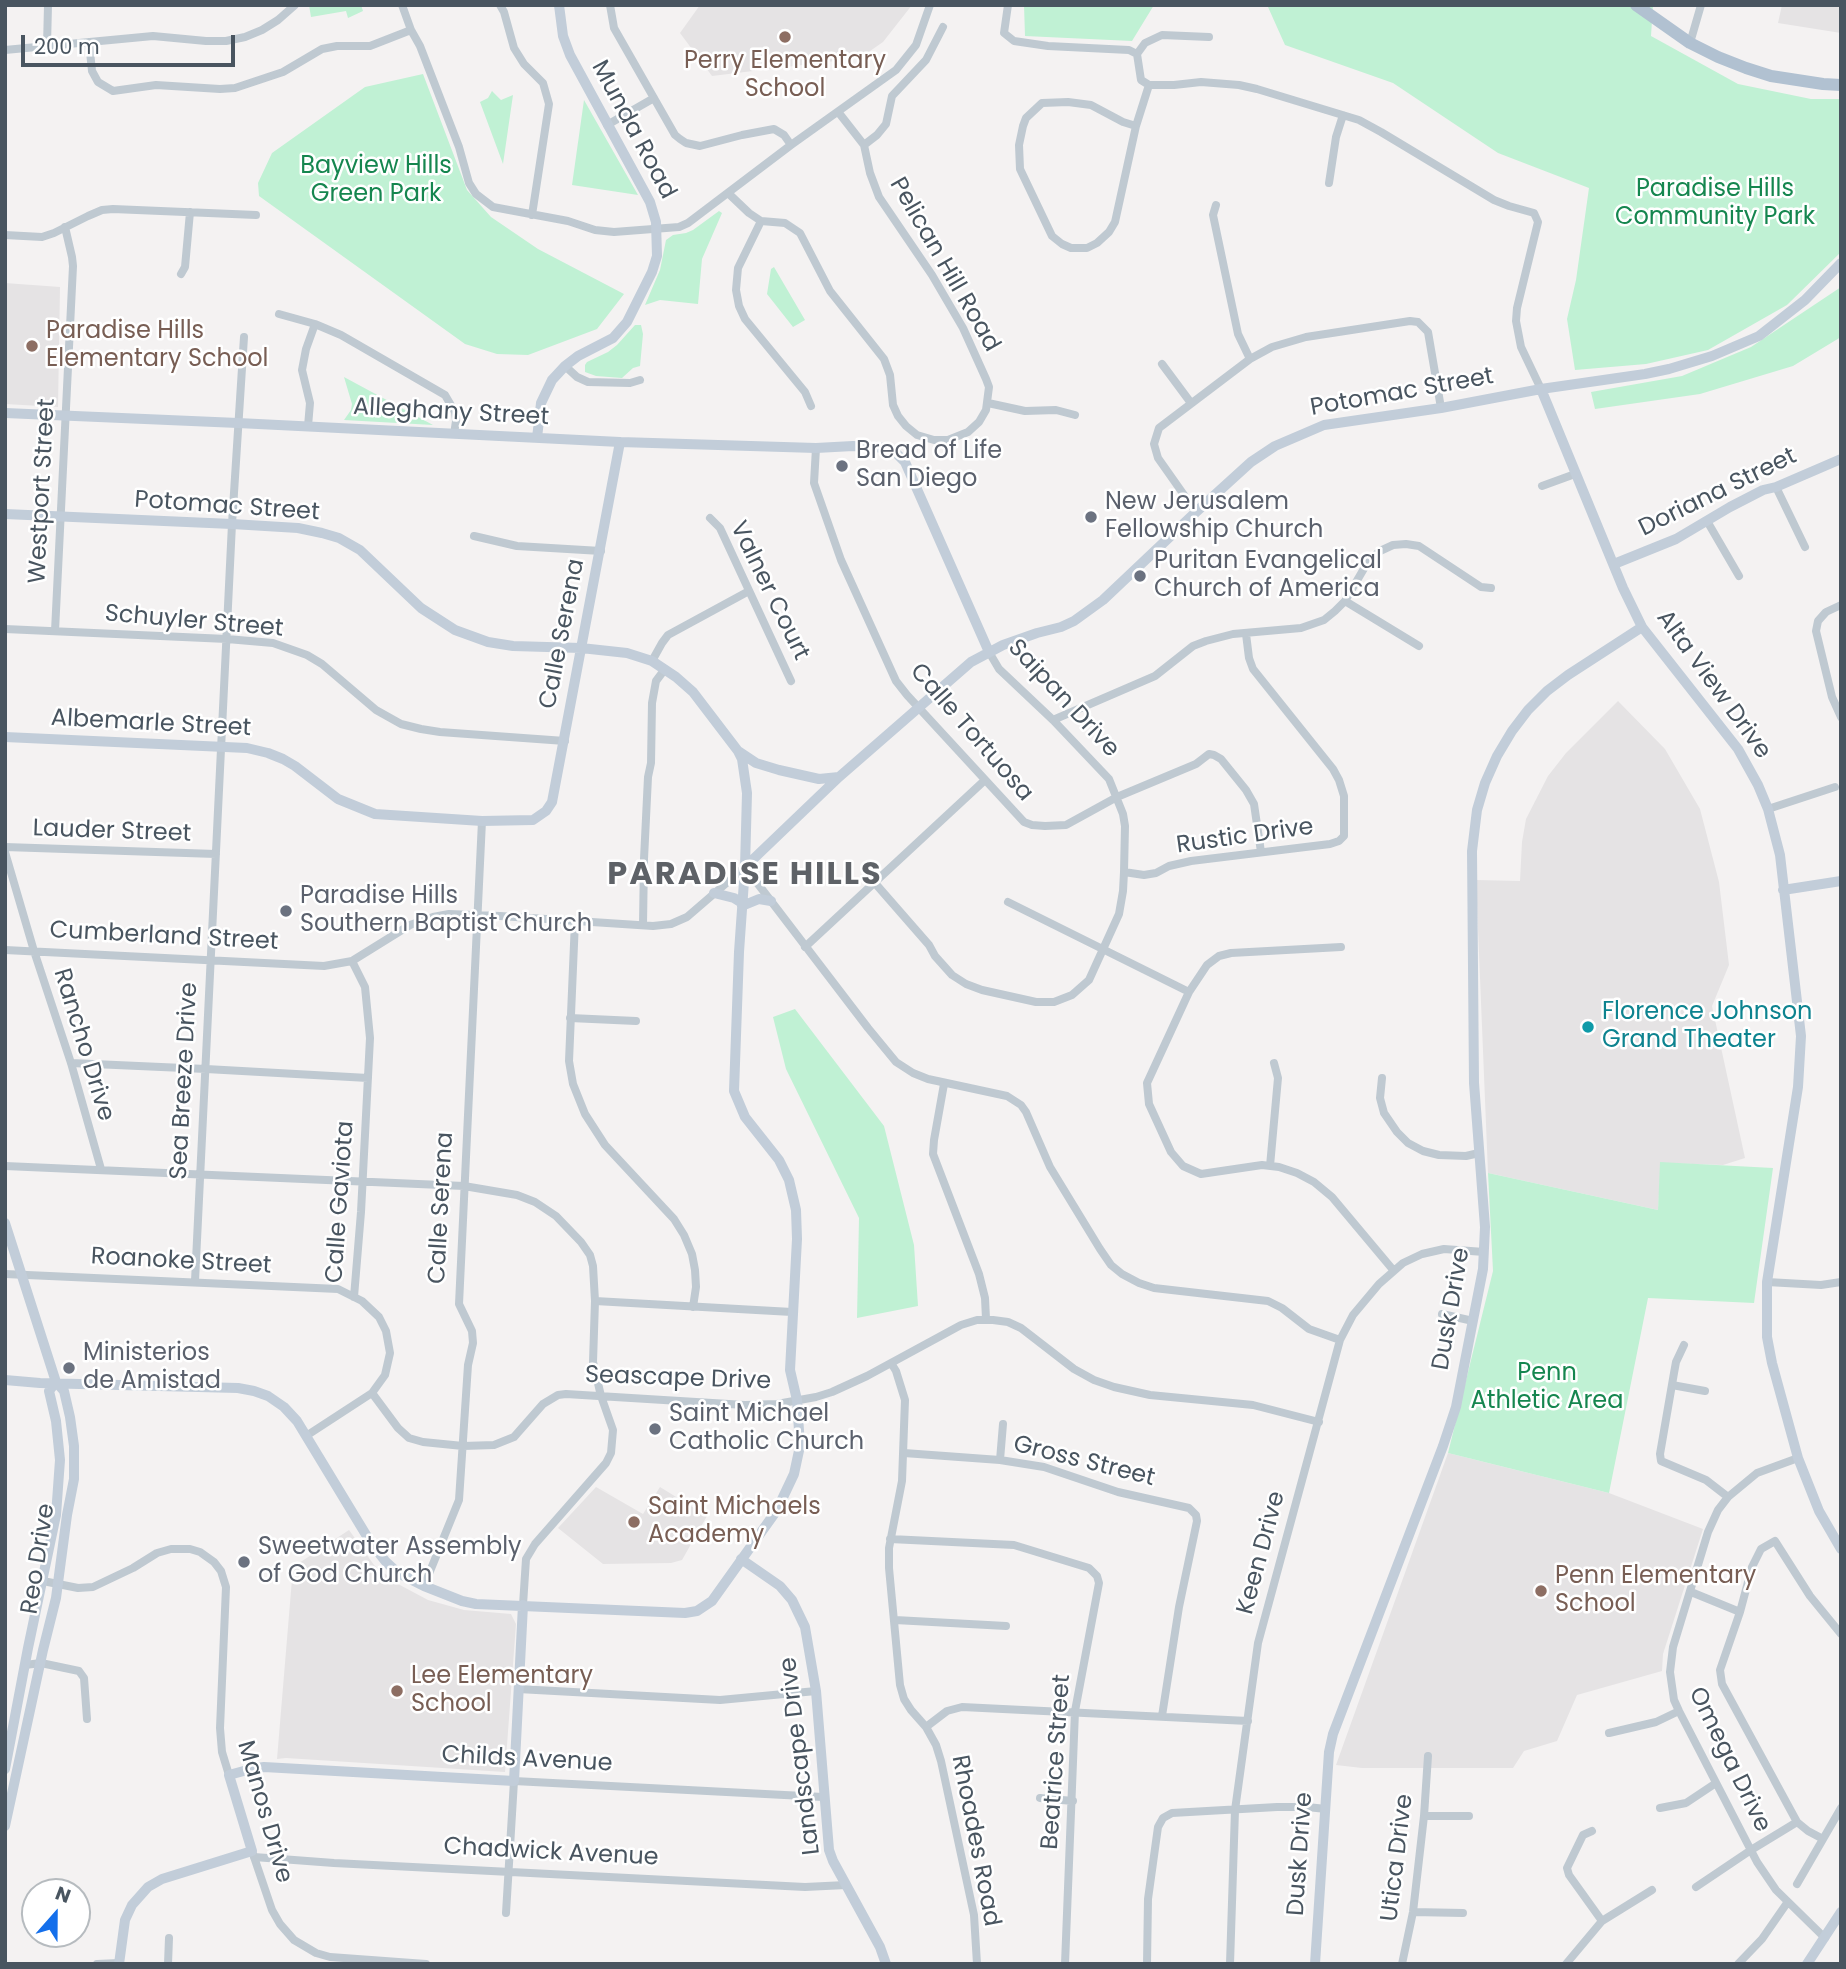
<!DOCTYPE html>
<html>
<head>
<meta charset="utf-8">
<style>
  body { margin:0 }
  #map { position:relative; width:1846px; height:1969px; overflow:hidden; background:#f4f2f2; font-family:Poppins,sans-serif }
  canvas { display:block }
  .frame { position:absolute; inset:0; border:7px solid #495560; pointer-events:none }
  .north { position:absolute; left:21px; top:1878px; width:70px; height:70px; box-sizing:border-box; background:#fff; border:2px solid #b6bbbf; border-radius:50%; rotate:21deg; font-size:19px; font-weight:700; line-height:28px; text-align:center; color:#495560 }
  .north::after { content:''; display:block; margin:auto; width:24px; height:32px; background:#146feb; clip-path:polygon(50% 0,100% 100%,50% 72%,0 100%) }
  .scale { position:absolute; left:21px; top:35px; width:214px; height:32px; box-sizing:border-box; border:4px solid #495560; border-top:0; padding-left:9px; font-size:21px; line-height:24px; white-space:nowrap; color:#495560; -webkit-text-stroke:5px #fff; paint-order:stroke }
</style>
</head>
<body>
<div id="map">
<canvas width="1846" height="1969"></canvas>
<div class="frame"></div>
<div class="north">N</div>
<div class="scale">200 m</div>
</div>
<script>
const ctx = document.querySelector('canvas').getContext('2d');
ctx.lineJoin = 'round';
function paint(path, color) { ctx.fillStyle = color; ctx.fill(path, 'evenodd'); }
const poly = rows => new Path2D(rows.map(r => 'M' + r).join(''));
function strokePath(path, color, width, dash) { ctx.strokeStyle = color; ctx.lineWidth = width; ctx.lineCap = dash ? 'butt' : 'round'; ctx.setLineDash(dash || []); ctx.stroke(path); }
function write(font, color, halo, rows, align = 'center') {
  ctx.font = font + ' Poppins,sans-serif'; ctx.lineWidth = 5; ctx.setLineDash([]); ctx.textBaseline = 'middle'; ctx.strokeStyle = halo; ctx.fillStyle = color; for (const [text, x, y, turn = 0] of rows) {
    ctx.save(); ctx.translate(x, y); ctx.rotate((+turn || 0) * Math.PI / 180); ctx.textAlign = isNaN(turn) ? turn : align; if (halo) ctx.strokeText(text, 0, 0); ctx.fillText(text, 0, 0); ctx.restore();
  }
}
const education = poly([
  [700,5,912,5,883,42,860,58,712,76,680,33],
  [1782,5,1841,5,1841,33,1778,23],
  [5,283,60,287,58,407,5,404],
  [1618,701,1665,749,1700,809,1719,882,1729,965,1712,1006,1745,1158,1723,1165,1661,1163,1658,1210,1488,1173,1476,880,1520,881,1522,842,1526,819,1548,776,1566,753],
  [1448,1453,1609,1493,1703,1529,1663,1654,1662,1671,1577,1695,1557,1741,1524,1751,1513,1768,1362,1768,1336,1765],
  [596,1487,643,1514,660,1487,707,1516,682,1560,671,1563,603,1564,558,1528],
  [349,1530,374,1565,398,1584,428,1600,464,1610,511,1614,516,1624,505,1772,286,1758,277,1759,293,1567]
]);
const green = poly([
  [309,5,361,5,363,11,348,18,346,11,311,17],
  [1024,5,1154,5,1132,41,1025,36],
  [1266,5,1653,5,1651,36,1738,84,1811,99,1841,99,1841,252,1787,305,1708,350,1646,364,1575,370,1567,319,1576,280,1589,188,1498,153,1393,83,1285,45,1268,7],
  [423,74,467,190,491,217,538,249,624,294,597,329,528,355,497,354,465,344,259,196,258,183,272,153,365,87],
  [492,91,501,100,513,95,503,164,480,102,488,98],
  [584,100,638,195,572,185],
  [719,211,722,213,702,259,698,304,660,300,645,305,660,270,666,240,673,235,686,233,693,230],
  [774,267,805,320,793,327,767,294,771,269],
  [1841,287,1841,337,1793,366,1700,394,1595,409,1591,392,1682,376,1751,347],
  [635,325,641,325,643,334,640,366,633,368,622,378,596,376,585,372,585,365,587,362,608,352,617,345],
  [344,377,433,425,344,420,351,410,352,404],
  [795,1009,884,1126,914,1245,918,1306,857,1318,859,1218,786,1069,773,1017],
  [1660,1162,1773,1168,1754,1303,1648,1298,1609,1493,1448,1453,1493,1271,1488,1173,1658,1210]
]);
const street = poly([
  [402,5,411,30,420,46,459,147,469,183,476,194,493,207,568,221,595,230,614,232,679,227,688,223,791,145,896,70,916,45,930,5],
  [500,5,504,12,514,48,524,64,543,83,549,104,532,215],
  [610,5,614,28,675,135,680,139,686,143,700,146,742,135,774,129,784,135,791,145],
  [1008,5,1004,33,1014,41,1048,46,1129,50,1137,54,1141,80,1149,85,1174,85,1201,82,1239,85,1257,89,1359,120,1381,132,1494,200,1509,206,1534,213,1538,222,1517,308,1516,321,1521,347,1541,389],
  [89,42,92,71,98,82,113,91,156,85,220,89,235,88,283,72,322,49,337,46,370,46,411,30],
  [1690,43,1701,5],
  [47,46,48,5],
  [5,50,153,36,206,41,226,41,245,37,262,30,278,20,295,5],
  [1137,54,1145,43,1162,35,1209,37],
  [607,125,654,98],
  [1136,126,1123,122,1091,105,1068,102,1042,103,1026,118,1023,126,1019,145,1020,169,1052,236,1062,244,1071,248,1087,248,1097,243,1109,232,1115,222,1136,126,1149,85],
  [864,145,877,135,886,124,892,96,926,60,943,27],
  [1329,183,1336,137,1343,115],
  [728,193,749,213,761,221,785,223,800,233,830,291,884,359,890,375,893,405,898,416,906,426,917,435,934,440,948,440,968,432,979,422,986,410,989,387,986,379,963,328,932,275,879,197,870,173,864,145,839,113],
  [1216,205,1213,215,1238,334,1250,359],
  [761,221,738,268,736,290,739,306,745,319,805,392,811,406],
  [5,235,42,237,54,233,88,216,102,210,113,209,256,215],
  [181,274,185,267,190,212],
  [279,314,315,324,341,335,445,395,455,412,456,421,454,434],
  [1162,364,1191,403],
  [565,366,577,377,588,382,630,383,640,380],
  [988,403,1025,411,1056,410,1075,415],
  [308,426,310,403,302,370,306,349,315,324],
  [816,448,814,483,841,560,896,681,907,695,1024,822,1032,825,1045,826,1066,825,1117,797,1196,764,1209,754,1214,755,1221,759,1246,790,1254,804,1261,852],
  [1542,486,1575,474],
  [1776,487,1805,547],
  [1196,512,1158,458,1154,444,1159,428,1250,359,1272,347,1306,337,1410,321,1418,322,1428,332,1441,408],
  [710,518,720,528,791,681],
  [1707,521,1739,576],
  [474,536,517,546,601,551],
  [1345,601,1419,646],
  [1841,605,1826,612,1818,621,1816,631,1832,697,1841,717],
  [5,629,227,639,273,643,307,655,322,664,376,710,401,724,421,729,440,732,565,741],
  [55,631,73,266,72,257,65,227],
  [652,661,662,643,668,635,749,591],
  [1053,720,1155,676,1193,646,1206,641,1233,634,1301,628,1324,620,1335,611,1345,601,1369,560,1380,551,1393,545,1406,544,1419,546,1481,587,1491,588],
  [1768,809,1835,787],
  [5,847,216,854],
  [5,852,34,951,71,1063,101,1169],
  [1124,872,1144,875,1156,873,1169,866,1191,861,1330,844,1339,841,1344,836,1344,796,1339,780,1333,769,1253,669,1249,658,1246,634],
  [874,882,929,945,935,956,952,975,966,984,982,990,1036,1002,1054,1002,1072,995,1089,980,1119,914,1123,891,1124,872,1125,826,1123,814,1109,779,1053,720,999,669,989,652],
  [1008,902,1189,992],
  [575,921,569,1061,573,1084,585,1114,605,1145,674,1219,684,1235,692,1254,695,1270,696,1287,693,1307],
  [643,925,644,859,648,777,651,763,652,703,656,681,665,669],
  [805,947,985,780],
  [1341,947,1231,953,1219,956,1207,965,1189,992,1147,1083,1149,1104,1171,1152,1183,1166,1201,1174,1262,1165,1279,1167,1297,1173,1314,1182,1332,1197,1394,1271],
  [5,950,324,966,352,961,410,925,433,917,449,914,500,916,653,926,671,924,687,917,745,867,868,1028,896,1062,913,1073,928,1079,1007,1096,1021,1105,1026,1112,1050,1167,1100,1249,1111,1265,1122,1274,1139,1283,1154,1288,1268,1301,1282,1308,1309,1329,1340,1340],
  [352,961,365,987,370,1038,361,1212,354,1297],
  [570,1018,636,1021],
  [71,1063,206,1069,368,1078],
  [1382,1078,1380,1098,1384,1113,1397,1132,1408,1143,1423,1151,1439,1155,1466,1156,1479,1153],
  [944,1084,934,1140,933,1154,979,1274,985,1298,986,1319],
  [5,1166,464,1186,517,1195,535,1202,556,1216,581,1242,590,1255,593,1266,595,1301,593,1362,601,1396,613,1430,611,1453,606,1463,535,1544,526,1559,523,1605],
  [1270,1166,1278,1078,1274,1063],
  [5,1274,338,1289,362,1301,379,1317,386,1331,390,1353,385,1375,372,1393,306,1436],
  [195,1281,232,524,244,337],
  [1767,1282,1821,1285,1841,1282],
  [595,1301,792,1312],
  [1442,1314,1473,1321],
  [1684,1345,1676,1362,1674,1373,1660,1454,1661,1461,1706,1480,1728,1497],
  [891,1363,896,1371,905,1400,902,1481,889,1548,889,1568,900,1685,904,1699,911,1710,926,1727,936,1745,941,1761,974,1915,977,1964],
  [1672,1385,1705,1391],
  [372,1393,398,1428,409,1438,423,1442,463,1446,494,1445,514,1437,543,1404,558,1395,566,1394,745,1405,777,1404,816,1397,832,1392,867,1376,961,1325,977,1320,993,1320,1008,1322,1021,1328,1074,1369,1094,1380,1114,1387,1150,1395,1253,1405,1319,1422],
  [904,1453,1000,1460,1044,1467,1118,1492,1189,1508,1196,1515,1197,1521,1179,1607,1162,1716],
  [1798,1458,1757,1473,1728,1497,1718,1510,1708,1532,1673,1647,1670,1672,1674,1700,1679,1711,1757,1862,1776,1890,1825,1938],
  [1000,1460,1003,1424],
  [890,1539,1014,1545,1089,1568,1097,1576,1099,1583,1075,1711,1065,1964],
  [43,1581,78,1588,93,1587,133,1568,157,1553,171,1549,190,1549,200,1552,214,1562,221,1571,226,1587,220,1728,222,1752,229,1775],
  [424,1586,459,1500,468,1365,473,1343,472,1331,459,1304,482,821],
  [1691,1592,1740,1612],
  [895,1620,1006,1626],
  [25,1665,41,1663,79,1671,84,1678,87,1719],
  [518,1689,720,1700,816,1691],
  [926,1727,947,1711,962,1707,1248,1721],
  [1609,1733,1656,1722,1679,1711],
  [1040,1798,1073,1801],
  [1660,1808,1686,1803,1716,1783],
  [1424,1816,1469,1816],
  [1592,1831,1583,1835,1567,1868,1569,1875,1602,1921],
  [1823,1839,1808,1831,1797,1822,1722,1684,1720,1670,1740,1612,1752,1567,1761,1549,1775,1541,1810,1596,1841,1634],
  [253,1854,272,1910,280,1924,294,1940,316,1953,330,1957,426,1964],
  [254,1857,334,1863,805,1887,846,1885],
  [1797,1884,1841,1808],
  [1696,1887,1751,1850,1797,1822],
  [1413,1912,1463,1913],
  [506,1913,514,1781,823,1797],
  [97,1964,119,1963],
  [168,1964,169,1938],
  [1147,1964,1148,1899,1158,1827,1163,1818,1172,1813,1277,1807,1307,1807,1326,1809],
  [1230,1964,1235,1810,1258,1643,1340,1340,1353,1315,1379,1284,1403,1263,1422,1254,1444,1249,1484,1252],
  [1402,1964,1413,1912,1424,1816,1428,1756],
  [1566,1964,1602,1921,1652,1890],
  [1738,1964,1762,1939,1787,1903]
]);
const secondary = poly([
  [1541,389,1623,588,1642,627,1738,749,1758,785,1768,809,1780,855,1801,1036,1798,1087,1767,1282,1767,1337,1772,1363,1798,1458,1819,1511,1841,1549],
  [5,413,238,423,620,442,816,448,853,446,887,448,893,450,905,462,989,652],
  [537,438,541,403,552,380,565,366,578,356,613,338,627,322,652,272,657,256,656,222,650,202,570,55,563,36,559,5],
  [5,514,232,524,298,528,322,533,339,538,360,550,421,608,455,630,488,642,513,646,581,648,627,653,652,661,676,677,693,692,738,751,756,763,779,770,819,779,839,777],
  [1614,564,1676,539,1730,507,1763,490,1776,487,1841,459],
  [5,737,247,748,268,753,283,759,295,766,338,799,375,814,482,821,533,820,546,811,552,802,620,442],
  [745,867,839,777,971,662,1003,645,1037,633,1061,627,1074,621,1103,600,1196,512,1251,462,1275,446,1324,425,1441,408,1541,389,1645,374,1669,369,1712,356,1759,336,1805,300,1841,263],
  [1783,890,1841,881],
  [714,893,734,898,742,903],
  [742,906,759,899,771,901],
  [5,1223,56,1382,64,1391,70,1417,74,1446,74,1479,67,1515,56,1598,43,1650,5,1826],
  [5,1380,40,1383,238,1388,254,1391,268,1396,284,1407,297,1421,371,1543,386,1562,398,1573,424,1586,462,1601,476,1604,685,1613,697,1611,712,1601,777,1510,794,1474,800,1446,797,1400,790,1370,797,1239,796,1210,789,1180,779,1160,745,1117,734,1091,739,952,745,867,747,793,742,759,738,751],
  [741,1559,780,1586,792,1600,805,1627,816,1691,829,1850,833,1861,880,1947,886,1964],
  [5,1769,28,1648,56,1515,60,1460,56,1421,49,1391,56,1382],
  [119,1964,125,1920,132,1905,148,1887,162,1879,252,1851,229,1775,251,1769,264,1767,514,1781,523,1605],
  [1315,1964,1329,1752,1333,1734,1443,1446,1456,1407,1483,1269,1485,1227,1474,1083,1472,851,1477,810,1485,783,1497,756,1512,731,1528,710,1547,691,1568,675,1642,627],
  [1807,1964,1841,1912]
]);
const primary = poly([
  [1636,5,1690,43,1718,57,1746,68,1771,76,1823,84,1841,85]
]);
const markers = [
  [785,37,7,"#8d6e63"],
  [32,346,7,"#8d6e63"],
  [842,466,7,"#6b7280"],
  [1091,517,7,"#6b7280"],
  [1140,576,7,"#6b7280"],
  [286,911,7,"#6b7280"],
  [1588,1027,7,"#0f9aa8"],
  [69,1368,7,"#6b7280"],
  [655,1429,7,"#6b7280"],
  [634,1522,7,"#8d6e63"],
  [244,1562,7,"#6b7280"],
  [1541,1591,7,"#8d6e63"],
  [397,1691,7,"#8d6e63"]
];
const educationNames = [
  ["Perry Elementary",785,62,"center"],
  ["School",785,90,"center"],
  ["Paradise Hills",46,332],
  ["Elementary School",46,360],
  ["Saint Michaels",648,1508],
  ["Academy",648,1536],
  ["Penn Elementary",1555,1577],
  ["School",1555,1605],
  ["Lee Elementary",411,1677],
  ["School",411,1705]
];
const streetNames = [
  ["Munda Road",633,130,62],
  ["Pelican Hill Road",944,265,60],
  ["Potomac Street",1402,393,-10],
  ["Alleghany Street",451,413,3],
  ["Westport Street",43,491,-87],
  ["Doriana Street",1718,493,-26],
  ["Potomac Street",227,507,4],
  ["Valner Court",769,591,64],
  ["Schuyler Street",194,622,5],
  ["Calle Serena",563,634,-79],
  ["Alta View Drive",1713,685,54],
  ["Saipan Drive",1063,699,47],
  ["Albemarle Street",151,724,3],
  ["Calle Tortuosa",971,733,49],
  ["Lauder Street",112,832,2],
  ["Rustic Drive",1245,837,-8],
  ["Cumberland Street",164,937,3],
  ["Rancho Drive",83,1045,73],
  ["Sea Breeze Drive",185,1081,-87],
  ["Calle Gaviota",341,1202,-86],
  ["Calle Serena",442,1208,-87],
  ["Roanoke Street",181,1262,3],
  ["Dusk Drive",1452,1309,-80],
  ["Seascape Drive",678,1379,2],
  ["Gross Street",1084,1462,14],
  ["Keen Drive",1262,1553,-75],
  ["Reo Drive",39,1559,-81],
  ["Landscape Drive",801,1756,-97],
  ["Childs Avenue",527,1760,3],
  ["Omega Drive",1729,1760,64],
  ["Beatrice Street",1057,1762,-86],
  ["Manos Drive",264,1812,74],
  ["Rhoades Road",975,1841,79],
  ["Chadwick Avenue",551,1853,3],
  ["Dusk Drive",1301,1854,-86],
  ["Utica Drive",1398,1858,-83]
];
const parkNames = [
  ["Bayview Hills",376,167],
  ["Green Park",376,195],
  ["Paradise Hills",1715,190],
  ["Community Park",1715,218],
  ["Penn",1547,1374],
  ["Athletic Area",1547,1402]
];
const worshipNames = [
  ["Bread of Life",856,452],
  ["San Diego",856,480],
  ["New Jerusalem",1105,503],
  ["Fellowship Church",1105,531],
  ["Puritan Evangelical",1154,562],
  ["Church of America",1154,590],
  ["Paradise Hills",300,897],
  ["Southern Baptist Church",300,925],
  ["Ministerios",83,1354],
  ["de Amistad",83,1382],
  ["Saint Michael",669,1415],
  ["Catholic Church",669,1443],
  ["Sweetwater Assembly",258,1548],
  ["of God Church",258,1576]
];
const cultureNames = [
  ["Florence Johnson",1602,1013],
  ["Grand Theater",1602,1041]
];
const districtNames = [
  ["PARADISE HILLS",745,876]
];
paint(education, '#e5e3e4');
paint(green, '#c0f1d4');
strokePath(street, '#bfc9d1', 8);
strokePath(secondary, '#c2cdd9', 10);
strokePath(primary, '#b1c1d1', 12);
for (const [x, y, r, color] of markers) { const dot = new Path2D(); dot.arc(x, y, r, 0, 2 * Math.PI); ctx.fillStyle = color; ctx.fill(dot); strokePath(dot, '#fff', 2.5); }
write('24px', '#785e54', '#fff', educationNames, 'left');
write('24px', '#495560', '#fff', streetNames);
write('24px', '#15864f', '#fff', parkNames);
write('24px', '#5b616d', '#fff', worshipNames, 'left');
write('24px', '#0d838f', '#fff', cultureNames, 'left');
ctx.letterSpacing = '2px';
write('bold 32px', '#5e6267', '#fff', districtNames);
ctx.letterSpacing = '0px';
</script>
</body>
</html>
